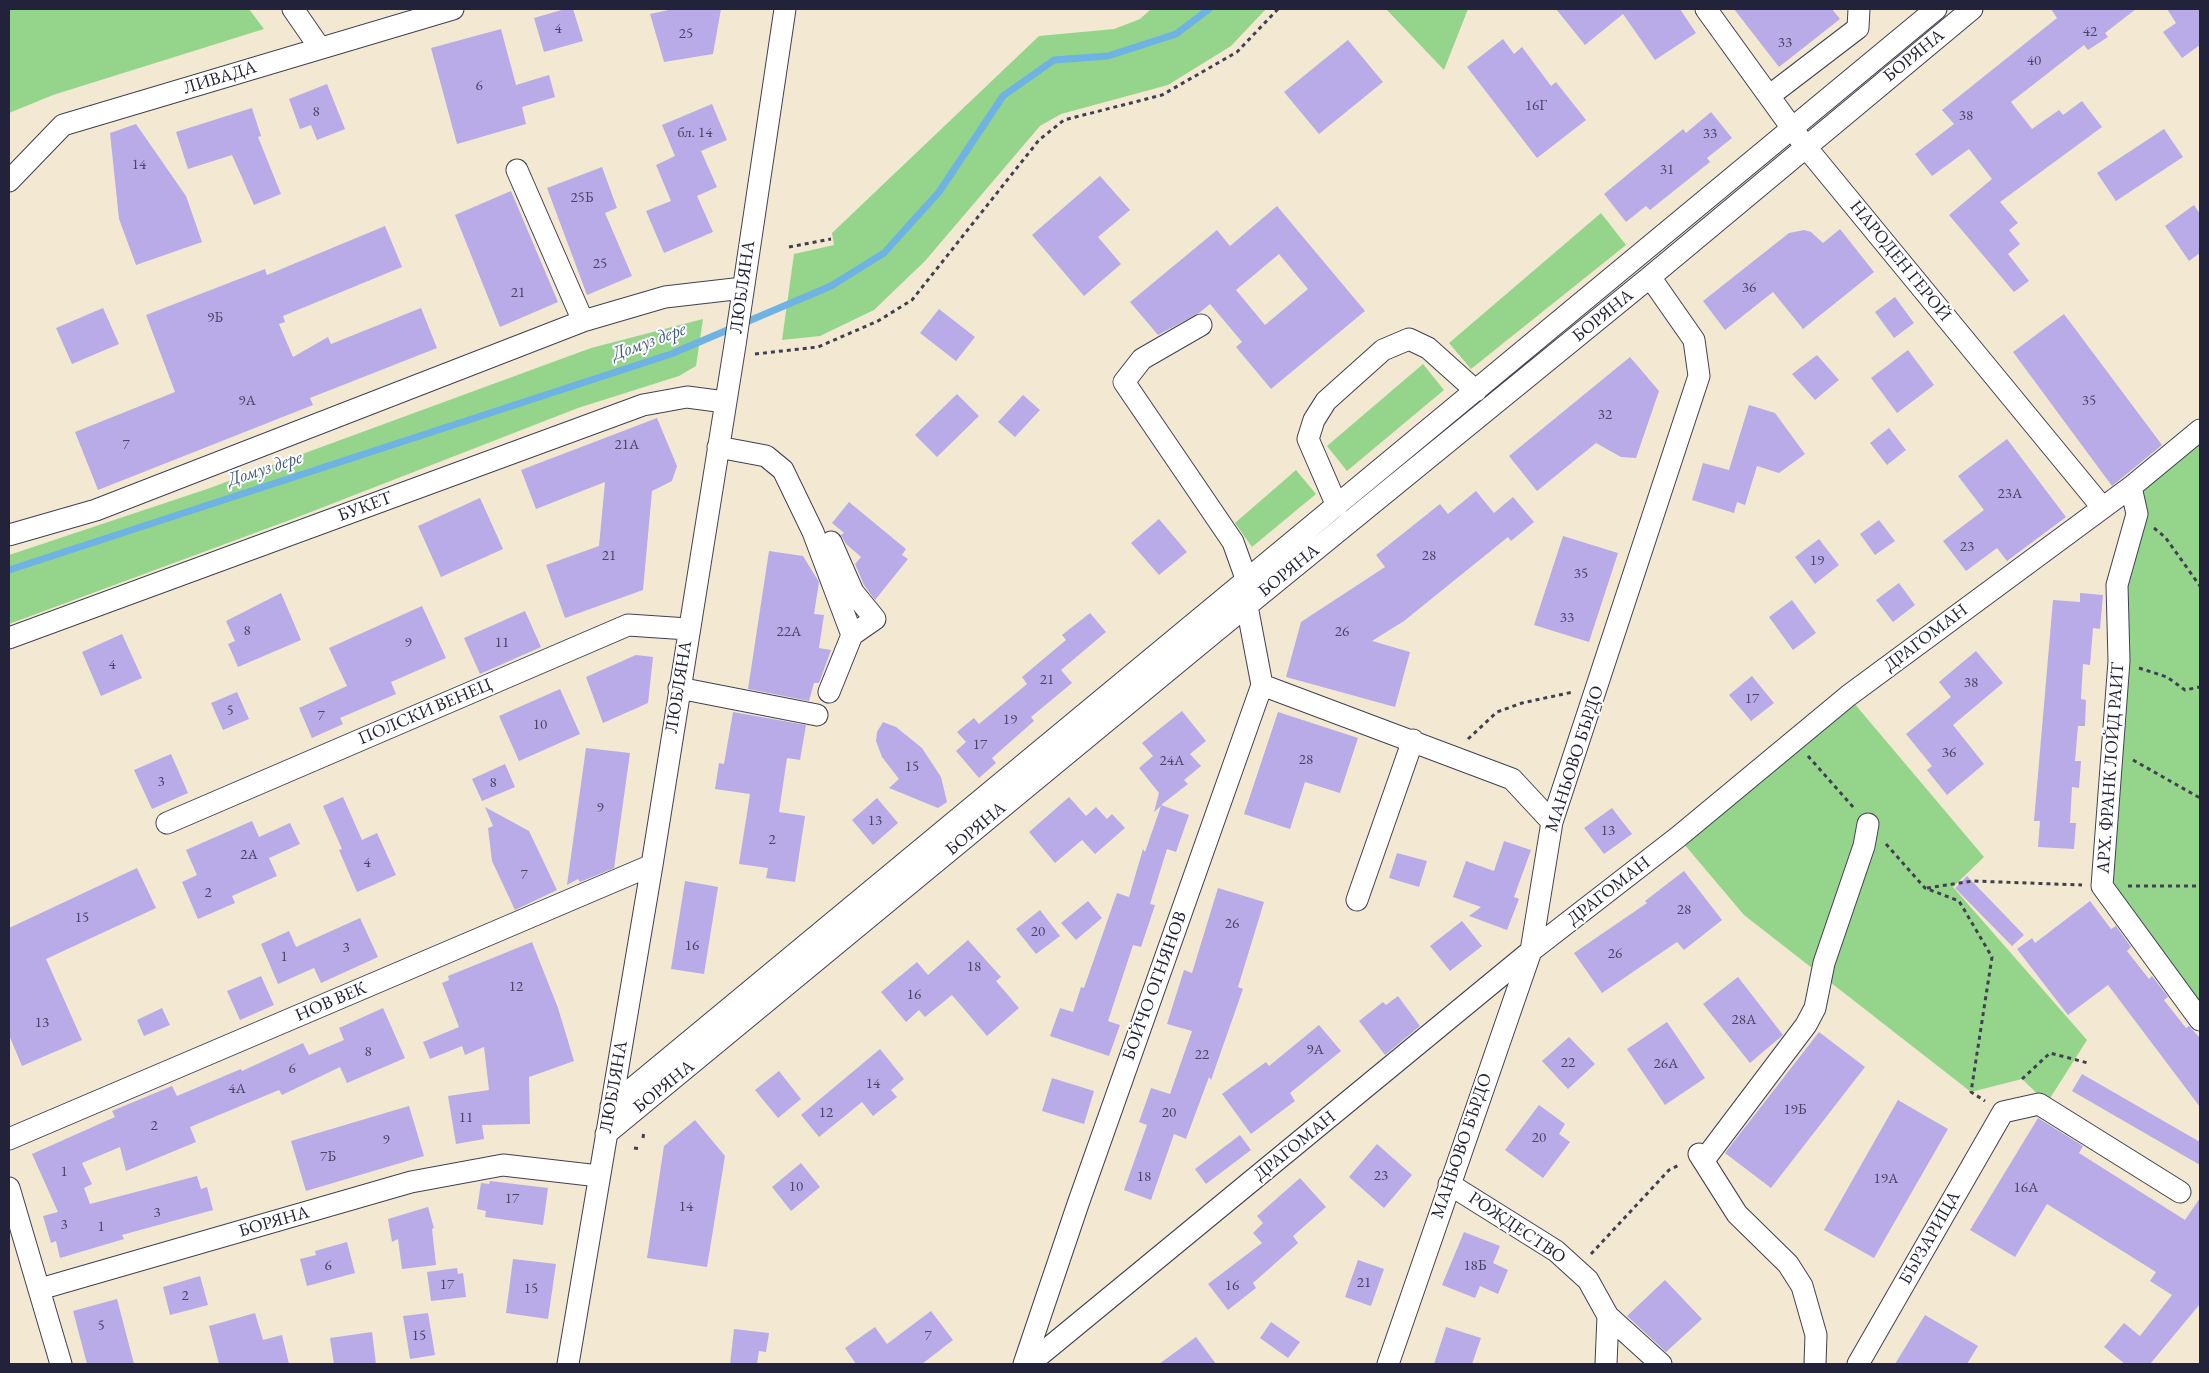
<!DOCTYPE html>
<html>
<head>
<meta charset="utf-8">
<style>
  body { margin:0 }
  #map { position:relative; width:2209px; height:1373px; overflow:hidden; background:#f3e9d2; font-family:"EB Garamond",serif }
  canvas { display:block }
  .frame { position:absolute; inset:0; border:10px solid #22223b; pointer-events:none }
</style>
</head>
<body>
<div id="map">
<canvas width="2209" height="1373"></canvas>
<div class="frame"></div>
</div>
<script>
const ctx = document.querySelector('canvas').getContext('2d');
ctx.lineJoin = 'round';
function paint(path, color) { ctx.fillStyle = color; ctx.fill(path, 'evenodd'); }
const poly = rows => new Path2D(rows.map(r => 'M' + r).join(''));
function strokePath(path, color, width, dash) { ctx.strokeStyle = color; ctx.lineWidth = width; ctx.lineCap = dash ? 'butt' : 'round'; ctx.setLineDash(dash || []); ctx.stroke(path); }
function write(font, color, halo, rows, align = 'center') {
  ctx.font = font + ' "EB Garamond",serif'; ctx.lineWidth = 4; ctx.setLineDash([]); ctx.textBaseline = 'middle'; ctx.strokeStyle = halo; ctx.fillStyle = color; for (const [text, x, y, turn = 0] of rows) {
    ctx.save(); ctx.translate(x, y); ctx.rotate((+turn || 0) * Math.PI / 180); ctx.textAlign = isNaN(turn) ? turn : align; if (halo) ctx.strokeText(text, 0, 0); ctx.fillText(text, 0, 0); ctx.restore();
  }
}
const green = poly([
  [9,9,249,9,264,29,53,95,9,113],
  [1151,9,1266,9,1231,46,1168,85,1061,114,1040,126,925,261,874,310,820,336,782,340,794,254,834,245,832,233,1039,36,1114,29,1140,19],
  [1386,9,1468,9,1444,70],
  [1601,213,1626,245,1471,369,1449,343],
  [703,319,696,366,679,376,578,408,298,517,9,624,9,555,207,489,591,348],
  [1423,364,1444,390,1347,471,1327,446],
  [2200,430,2200,1020,2102,886,2131,487],
  [1296,470,1316,494,1252,547,1235,523],
  [1848,696,1984,857,1953,887,2087,1040,2047,1103,2022,1079,1971,1092,1744,915,1678,837]
]);
const stream = poly([
  [9,570,671,354,831,286,884,253,939,192,1003,96,1054,60,1108,56,1176,34,1209,9]
]);
const building = poly([
  [565,9,573,9,583,41,544,52,534,18],
  [673,9,721,9,713,54,664,62,650,14],
  [1556,9,1680,9,1696,33,1655,60,1623,14,1585,45],
  [1734,9,1832,9,1840,19,1779,67],
  [2051,9,2136,9,2105,33,2108,37,2088,50,2084,45,2011,102,2032,129,2059,110,2063,115,2082,101,2102,127,2000,202,2018,223,2009,230,2020,244,2008,254,2029,281,2014,292,1949,215,1992,179,1969,149,1932,176,1915,154,1954,124,1942,110,2057,18],
  [2167,9,2200,9,2200,45,2182,58,2163,32,2176,23],
  [501,29,516,85,549,75,555,97,522,107,526,124,457,144,431,48],
  [1503,39,1514,54,1522,47,1551,86,1556,82,1586,120,1537,158,1467,67],
  [1348,40,1383,82,1319,134,1284,92],
  [327,84,345,129,317,140,311,125,300,129,289,99],
  [712,104,727,140,701,151,717,187,697,196,713,232,664,253,646,211,671,201,656,165,675,156,662,125],
  [252,108,261,136,258,137,281,194,254,205,232,155,188,169,176,132],
  [1711,112,1732,138,1707,158,1710,162,1650,210,1646,206,1626,222,1604,194,1683,129,1686,133],
  [136,124,186,196,202,242,136,265,119,219,110,133],
  [2164,129,2183,157,2116,201,2097,173],
  [602,167,617,208,605,213,632,276,587,295,547,188],
  [1100,176,1130,210,1098,237,1121,264,1084,296,1032,235],
  [511,191,558,302,500,327,455,215],
  [2194,205,2200,214,2200,253,2189,261,2165,226],
  [1277,206,1365,311,1271,389,1236,347,1242,342,1210,304,1199,313,1158,335,1130,302,1217,230,1230,246],
  [1279,254,1308,289,1265,325,1236,290],
  [385,226,402,267,283,316,285,322,279,324,293,357,328,337,331,344,421,308,437,348,310,398,313,405,98,490,75,432,175,392,146,315,265,269,267,275],
  [1840,229,1874,272,1803,329,1773,292,1725,330,1703,301,1789,233,1804,230,1811,232,1823,243],
  [1895,297,1914,323,1894,338,1875,312],
  [103,308,119,344,72,364,56,328],
  [939,309,975,337,956,361,920,333],
  [2064,314,2162,445,2112,486,2013,352],
  [1908,350,1934,385,1897,413,1871,378],
  [1817,355,1839,380,1815,400,1792,374],
  [1630,357,1659,391,1636,458,1621,457,1596,443,1537,491,1509,456],
  [957,394,979,416,937,457,915,435],
  [1023,395,1040,410,1015,437,998,422],
  [1749,405,1775,413,1805,454,1779,473,1757,466,1745,505,1737,502,1734,513,1692,500,1703,463,1729,470],
  [657,418,677,466,672,481,652,491,643,590,565,618,546,565,599,546,605,482,536,509,521,470],
  [1889,428,1906,450,1887,465,1870,443],
  [2007,439,2066,517,2007,561,1997,548,1966,571,1943,541,1984,510,1958,476],
  [1476,491,1494,513,1513,497,1534,522,1511,541,1508,537,1404,621,1372,641,1410,652,1395,707,1286,677,1301,622,1385,567,1376,555,1440,504,1448,514],
  [480,498,503,549,441,577,418,526],
  [849,502,906,549,902,555,908,559,875,600,864,585,855,564,861,557,846,544,841,535,844,533,832,523],
  [1159,519,1187,552,1159,575,1131,543],
  [1879,520,1895,541,1875,555,1860,534],
  [1563,536,1618,553,1589,642,1534,625],
  [1819,539,1839,565,1815,584,1795,557],
  [769,551,803,556,819,582,814,614,824,615,819,648,831,650,819,683,814,683,809,701,748,689],
  [1899,583,1915,605,1893,622,1876,600],
  [281,593,301,640,238,667,228,644,235,641,226,621],
  [2080,593,2103,595,2100,629,2093,628,2090,665,2083,664,2081,699,2086,700,2085,726,2078,726,2075,761,2081,761,2079,788,2072,787,2070,823,2076,823,2074,849,2038,847,2040,821,2034,821,2053,600,2080,602],
  [1792,600,1816,633,1793,650,1769,617],
  [422,606,446,658,391,682,396,694,340,718,343,724,312,738,299,708,347,686,329,648],
  [525,611,541,647,480,674,464,638],
  [1090,613,1106,632,1061,670,1072,683,1031,717,1034,721,992,758,996,763,979,778,956,751,966,742,957,732,974,718,979,724,1027,684,1022,677,1066,640,1062,635],
  [122,634,142,678,101,696,82,652],
  [1976,651,2003,683,1953,725,1984,764,1947,795,1927,770,1932,766,1906,734,1951,697,1939,682],
  [636,655,653,657,648,703,603,723,586,677],
  [1752,676,1774,703,1751,721,1729,695],
  [560,689,580,734,519,761,499,716],
  [237,692,249,719,223,730,211,703],
  [1182,711,1206,741,1190,754,1201,766,1184,780,1188,784,1161,805,1189,815,1176,852,1167,849,1150,904,1155,905,1141,947,1133,945,1108,1021,1120,1025,1109,1056,1050,1036,1060,1008,1073,1012,1081,987,1084,988,1117,893,1129,897,1143,849,1145,852,1161,806,1154,812,1159,793,1139,768,1153,756,1142,743],
  [733,712,806,725,800,760,787,758,779,812,805,816,795,882,766,878,768,868,739,864,750,794,715,789,719,763,724,764],
  [1278,712,1358,738,1340,793,1305,782,1290,829,1244,814],
  [883,722,896,727,922,748,941,777,947,802,938,808,889,788,899,779,882,757,876,741,877,732],
  [586,748,630,753,614,868,580,882,578,879,567,885],
  [171,754,188,793,152,809,134,770],
  [505,764,515,787,482,801,472,779],
  [343,797,362,840,377,833,396,875,357,892,339,850,342,849,323,806],
  [1069,797,1086,816,1096,807,1107,819,1112,814,1125,828,1095,854,1082,840,1055,863,1029,832],
  [877,798,898,823,873,845,852,820],
  [485,807,529,831,557,890,515,910,492,861,488,828,493,826],
  [1612,808,1632,834,1604,854,1584,828],
  [252,821,259,837,290,823,300,844,269,858,277,876,232,896,235,903,198,919,182,882,197,875,186,850],
  [1504,841,1531,850,1514,897,1519,899,1507,930,1469,916,1481,907,1453,897,1466,861,1494,871],
  [1397,853,1427,861,1419,887,1389,878],
  [137,868,156,908,46,959,82,1040,22,1066,9,1035,9,928],
  [1684,871,1722,920,1684,950,1677,942,1602,993,1574,953,1647,903,1645,901],
  [1967,876,2024,935,2012,946,1955,888],
  [685,881,718,887,704,974,671,969],
  [1218,888,1264,902,1238,987,1243,989,1211,1080,1209,1077,1186,1139,1174,1134,1151,1200,1124,1190,1147,1125,1139,1122,1151,1088,1170,1094,1192,1031,1167,1024,1184,970,1192,973],
  [1088,901,1102,918,1076,940,1061,923],
  [2090,901,2111,929,2116,926,2131,947,2127,951,2149,979,2152,976,2168,997,2164,1000,2186,1028,2189,1026,2200,1038,2200,1107,2108,985,2068,1015,2017,949,2032,938,2035,943],
  [1040,910,1060,936,1036,954,1016,929],
  [360,918,378,957,321,983,314,968,278,984,261,944,289,931,296,947],
  [1462,921,1482,946,1450,971,1430,946],
  [968,940,1001,977,996,981,1019,1008,987,1036,952,995,925,1017,919,1010,906,1022,881,992,917,962,928,975],
  [532,942,558,1008,574,1061,529,1077,530,1124,482,1125,484,1139,456,1144,448,1096,489,1090,484,1047,465,1055,462,1046,430,1059,423,1042,459,1027,442,983,449,980,448,976],
  [261,976,274,1005,240,1020,227,991],
  [1738,977,1783,1035,1750,1063,1703,1004],
  [1398,996,1420,1026,1385,1055,1359,1021,1383,1002,1386,1005],
  [162,1008,170,1025,144,1036,137,1020],
  [383,1008,405,1058,347,1083,340,1067,282,1095,279,1090,190,1127,196,1142,126,1171,120,1147,82,1163,92,1184,84,1188,90,1204,197,1176,201,1189,207,1187,213,1210,122,1235,124,1239,60,1258,56,1241,51,1243,43,1216,58,1212,32,1154,115,1117,112,1111,172,1086,177,1096,241,1069,242,1071,303,1043,309,1055,344,1040,339,1028],
  [1667,1022,1705,1078,1665,1105,1627,1049],
  [1319,1025,1341,1051,1290,1093,1295,1101,1251,1134,1222,1094,1266,1062,1269,1066],
  [1819,1032,1865,1067,1771,1188,1725,1153],
  [1569,1037,1595,1064,1568,1089,1542,1061],
  [880,1049,904,1079,891,1090,897,1097,873,1116,862,1102,819,1137,801,1115],
  [779,1071,801,1099,778,1118,755,1090],
  [2082,1074,2200,1142,2200,1165,2072,1091],
  [1052,1078,1094,1091,1084,1124,1042,1111],
  [1898,1100,1948,1129,1874,1258,1824,1230],
  [1539,1105,1565,1124,1559,1134,1570,1142,1543,1178,1505,1150],
  [409,1106,424,1156,306,1191,291,1141],
  [2038,1118,2083,1146,2079,1153,2185,1220,2200,1198,2200,1304,2150,1364,2125,1364,2104,1347,2124,1323,2140,1336,2172,1295,2150,1281,2156,1272,2047,1204,2015,1257,1970,1230],
  [695,1120,725,1156,707,1267,647,1258,664,1146],
  [1240,1135,1251,1150,1206,1184,1195,1169],
  [1377,1144,1412,1175,1384,1208,1349,1177],
  [801,1163,820,1187,791,1211,772,1187],
  [1300,1178,1326,1207,1293,1236,1298,1243,1253,1283,1256,1288,1228,1310,1208,1284,1262,1243,1253,1233,1263,1223,1257,1216],
  [490,1181,548,1188,543,1225,485,1217,486,1211,477,1209,481,1183,489,1184],
  [428,1207,434,1228,432,1229,436,1265,402,1269,398,1239,392,1242,388,1219],
  [1464,1232,1500,1246,1493,1263,1508,1270,1498,1294,1480,1286,1475,1298,1442,1285],
  [347,1242,355,1273,307,1286,300,1259,316,1255,315,1251],
  [513,1259,556,1264,548,1319,506,1313],
  [1358,1260,1384,1269,1371,1306,1345,1297],
  [457,1268,458,1274,463,1273,466,1297,431,1301,427,1272],
  [200,1276,208,1305,170,1315,163,1287],
  [1665,1280,1702,1319,1666,1352,1627,1316],
  [117,1299,134,1364,87,1364,73,1311],
  [931,1311,953,1340,922,1364,856,1364,845,1348,875,1327,887,1344],
  [255,1313,263,1340,282,1335,289,1364,219,1364,209,1326],
  [428,1313,435,1355,410,1359,403,1316],
  [1925,1315,1978,1346,1967,1364,1895,1364],
  [1271,1322,1300,1342,1288,1358,1260,1338],
  [1446,1327,1481,1338,1472,1364,1434,1364],
  [734,1329,769,1333,766,1352,759,1351,757,1364,730,1364],
  [372,1332,376,1364,334,1364,330,1338],
  [1196,1337,1216,1364,1159,1364]
]);
const path = poly([
  [789,247,831,239],
  [755,354,818,347,878,321,912,300,1039,140,1064,120,1162,95,1237,52,1278,9],
  [2154,528,2165,537,2200,586],
  [2139,668,2167,677,2185,690,2200,687],
  [1468,739,1497,712,1522,703,1573,692],
  [1808,756,1854,808],
  [2133,760,2200,798],
  [1886,844,1925,888,1959,901,1992,957,1971,1092,1985,1101],
  [2128,886,2200,886],
  [1927,888,1973,881,2082,885],
  [2022,1079,2050,1053,2088,1063],
  [643,1138,644,1131],
  [634,1148,641,1149],
  [1591,1254,1669,1170,1681,1164]
]);
const minor = poly([
  [293,9,320,48],
  [1706,9,1805,146,2102,507],
  [1769,96,1858,28,1859,9],
  [517,170,583,321],
  [9,181,63,125,453,9],
  [1201,325,1142,359,1124,382,1233,542,1247,581],
  [718,447,766,456,783,470,813,532,852,635,829,692],
  [2131,487,2137,514,2117,585,2119,661,2102,886,2200,1020],
  [1337,506,1308,439,1314,420,1326,401,1383,350,1409,339,1428,348,1476,391],
  [9,535,96,510,583,321,665,297,743,288],
  [831,542,853,592,875,619,852,635],
  [9,638,643,405,687,397,725,402],
  [1262,685,1512,779,1552,822],
  [679,688,817,715],
  [167,823,628,625,688,629],
  [1357,900,1413,740],
  [611,1106,1936,9],
  [606,1134,1216,631,1650,277,1972,9],
  [9,1139,652,865],
  [1699,1154,1737,1214,1788,1264,1802,1286,1816,1335,1815,1364],
  [1704,1160,1806,1025,1815,1008,1824,963,1864,846,1868,824],
  [1449,1184,1556,1251,1588,1280,1608,1316,1661,1364],
  [9,1188,61,1364],
  [40,1289,411,1182,503,1165,599,1176],
  [568,1364,652,865,735,345,785,9],
  [1024,1364,1078,1204,1262,685,1247,606],
  [1029,1364,1531,951,1678,837,1848,696,2131,487,2200,430],
  [1388,1364,1531,951,1552,822,1699,376,1694,340,1650,277],
  [1606,1364,1608,1316],
  [1858,1364,2003,1112,2039,1104,2180,1192]
]);
const numberNames = [
  ["4",558,29],
  ["42",2090,32],
  ["25",686,34],
  ["33",1785,43],
  ["40",2034,61],
  ["6",479,86],
  ["16Г",1536,106],
  ["8",316,112],
  ["38",1966,116],
  ["бл. 14",695,133],
  ["33",1710,134],
  ["14",139,165],
  ["31",1667,170],
  ["25Б",582,198],
  ["25",600,264],
  ["36",1749,288],
  ["21",518,293],
  ["9Б",215,318],
  ["9А",247,401],
  ["35",2089,401],
  ["32",1605,415],
  ["7",126,445],
  ["21А",627,445],
  ["23А",2010,494],
  ["23",1967,547],
  ["21",609,556],
  ["28",1429,556],
  ["19",1817,561],
  ["35",1581,574],
  ["33",1567,618],
  ["8",247,631],
  ["22А",789,632],
  ["26",1342,632],
  ["9",408,643],
  ["11",502,643],
  ["4",112,665],
  ["21",1047,680],
  ["38",1971,683],
  ["17",1752,699],
  ["5",230,711],
  ["7",321,716],
  ["19",1010,720],
  ["10",540,725],
  ["17",980,745],
  ["36",1949,753],
  ["28",1306,760],
  ["24А",1172,761],
  ["15",912,767],
  ["3",161,782],
  ["8",493,783],
  ["9",600,808],
  ["13",875,821],
  ["13",1608,831],
  ["2",772,840],
  ["2А",249,855],
  ["4",367,863],
  ["7",524,875],
  ["2",208,893],
  ["28",1684,910],
  ["15",82,918],
  ["26",1232,924],
  ["20",1038,932],
  ["16",692,946],
  ["3",346,948],
  ["26",1615,954],
  ["1",284,957],
  ["18",974,967],
  ["12",516,987],
  ["16",914,995],
  ["28А",1744,1020],
  ["13",42,1023],
  ["9А",1315,1050],
  ["8",368,1052],
  ["22",1202,1055],
  ["22",1568,1063],
  ["26А",1666,1064],
  ["6",292,1069],
  ["14",873,1084],
  ["4А",237,1089],
  ["19Б",1795,1110],
  ["12",826,1113],
  ["20",1169,1113],
  ["11",466,1118],
  ["2",154,1126],
  ["20",1539,1138],
  ["9",386,1140],
  ["7Б",328,1157],
  ["1",64,1172],
  ["23",1381,1176],
  ["18",1144,1177],
  ["19A",1886,1179],
  ["10",796,1187],
  ["16А",2026,1188],
  ["17",512,1199],
  ["14",686,1207],
  ["3",157,1213],
  ["3",64,1225],
  ["1",101,1227],
  ["6",328,1266],
  ["18Б",1475,1266],
  ["21",1364,1283],
  ["17",447,1285],
  ["16",1232,1286],
  ["15",531,1289],
  ["2",185,1296],
  ["5",101,1326],
  ["15",419,1336],
  ["7",928,1336]
];
const streetNames = [
  ["БОРЯНА",1914,56,-39],
  ["ЛИВАДА",220,78,-17],
  ["НАРОДЕН ГЕРОЙ",1900,261,51],
  ["ЛЮБЛЯНА",743,287,-82],
  ["БОРЯНА",1603,316,-39],
  ["БУКЕТ",365,507,-20],
  ["БОРЯНА",1289,571,-39],
  ["ДРАГОМАН",1926,638,-37],
  ["ЛЮБЛЯНА",679,687,-81],
  ["ПОЛСКИ ВЕНЕЦ",425,712,-23],
  ["МАНЬОВО БЪРДО",1575,759,-72],
  ["АРХ. ФРАНК ЛОЙД РАИТ",2111,768,-86],
  ["БОРЯНА",976,829,-40],
  ["ДРАГОМАН",1609,891,-38],
  ["БОЙЧО ОГНЯНОВ",1155,986,-70],
  ["НОВ ВЕК",331,1002,-23],
  ["ЛЮБЛЯНА",614,1087,-80],
  ["БОРЯНА",664,1087,-39],
  ["ДРАГОМАН",1295,1146,-39],
  ["МАНЬОВО БЪРДО",1462,1146,-71],
  ["БОРЯНА",274,1222,-16],
  ["РОЖДЕСТВО",1517,1228,34],
  ["БЪРЗАРИЦА",1930,1238,-60]
];
const waterNames = [
  ["Домуз дере",649,342,-20],
  ["Домуз дере",265,469,-18]
];
paint(green, '#95d58b');
strokePath(stream, '#6fb2e4', 7);
paint(building, '#b8abe7');
strokePath(minor, '#414052', 23);
strokePath(path, '#414052', 3, [4, 4]);
strokePath(minor, '#fff', 21);
write('15px', '#484466', null, numberNames);
write('18px', '#22223b', '#fff', streetNames);
write('italic 19px', '#415c7f', '#fff', waterNames);
</script>
</body>
</html>
